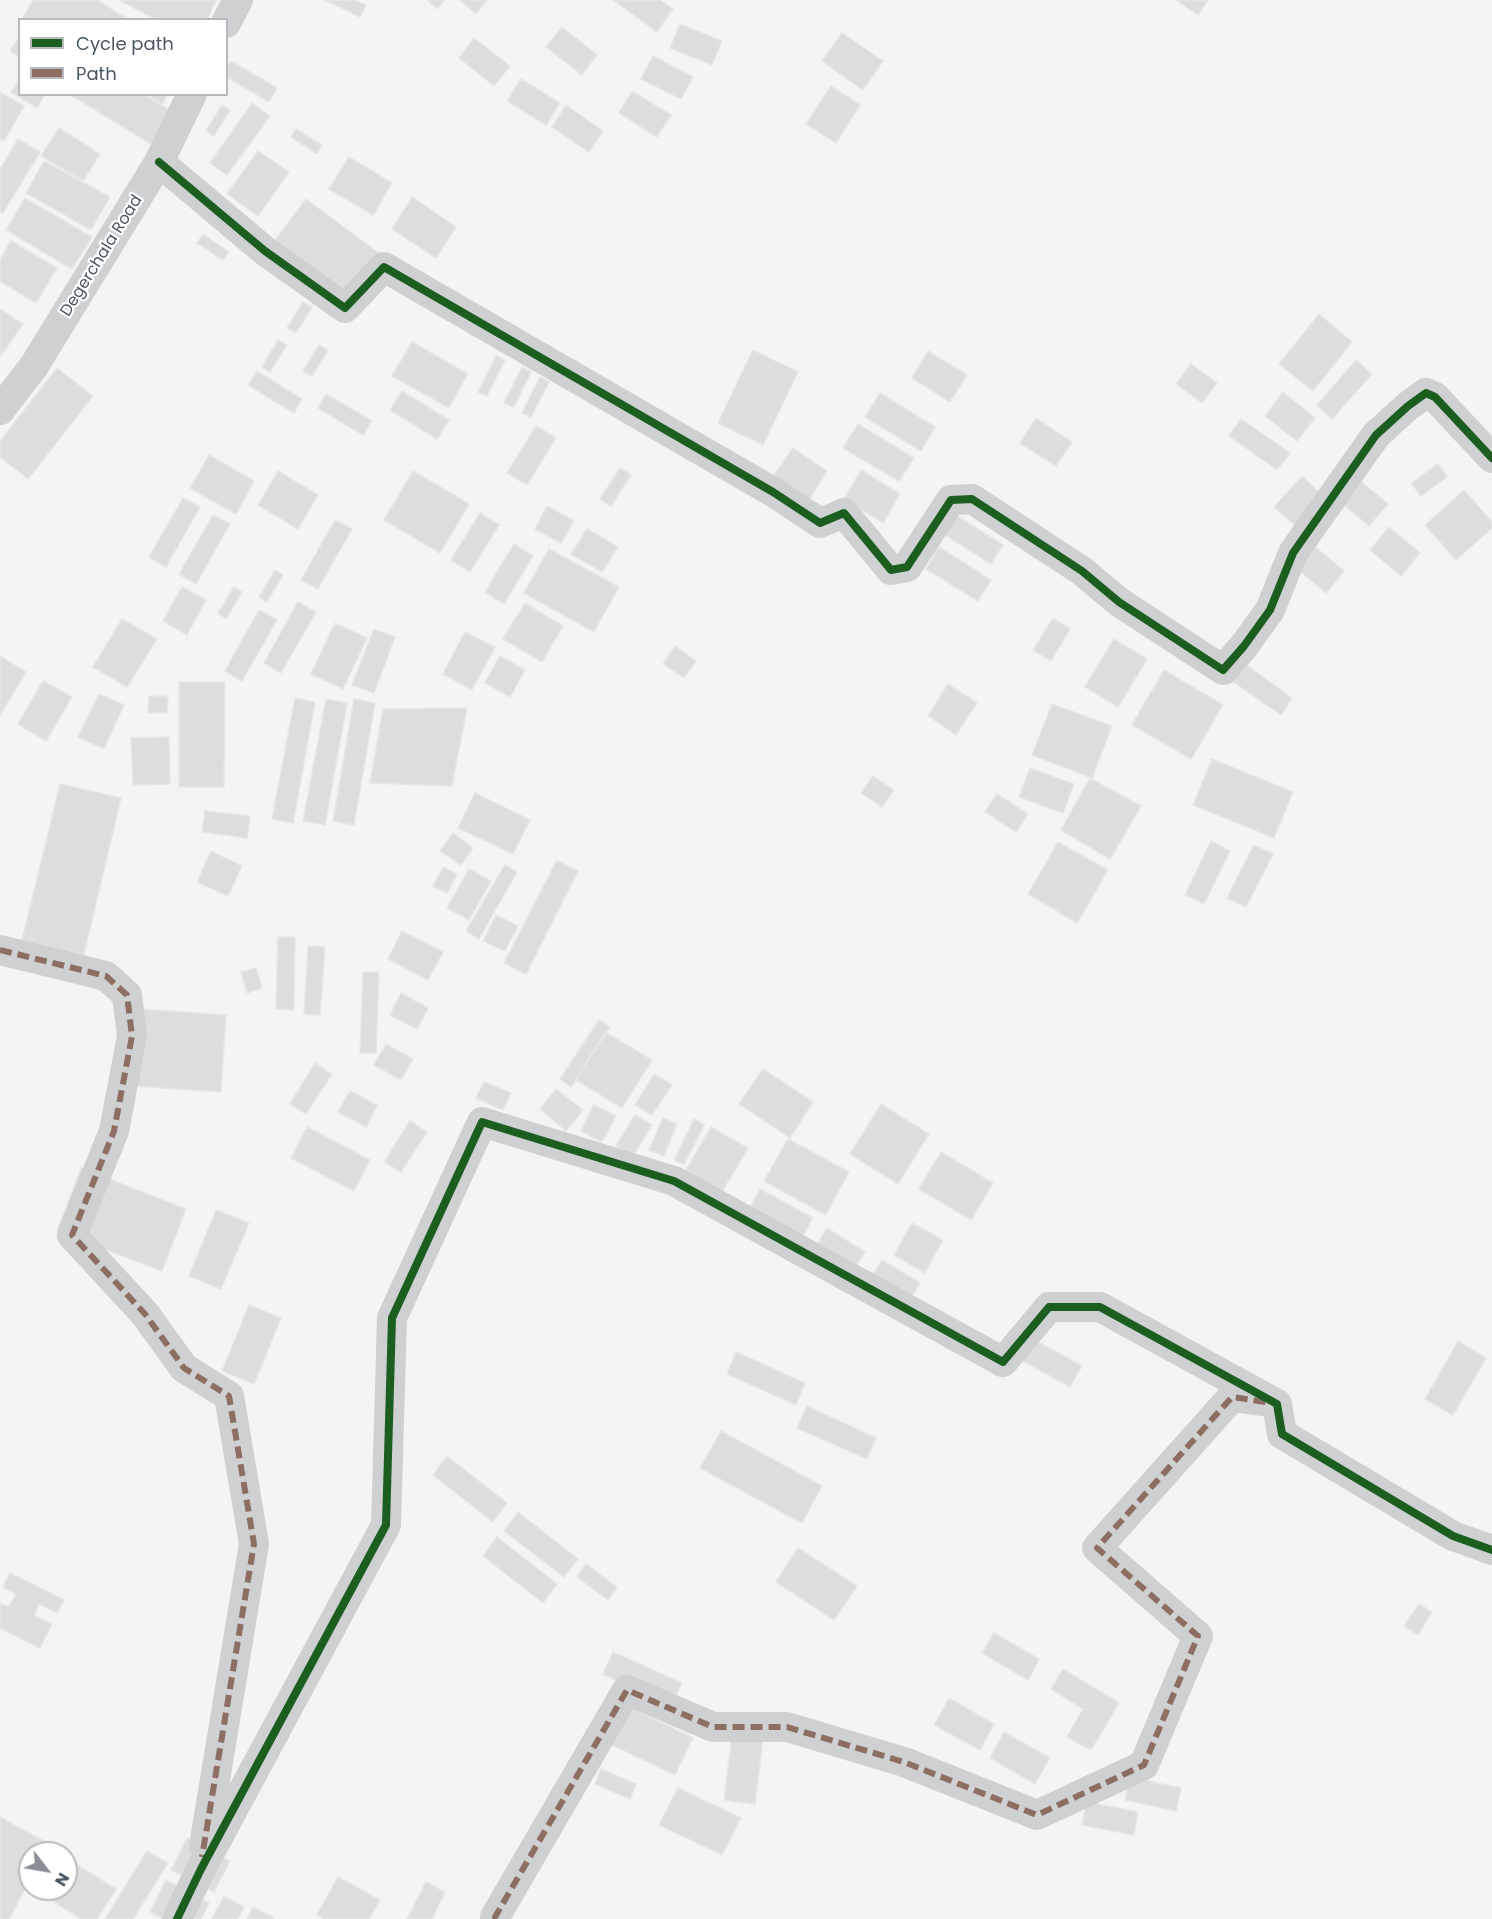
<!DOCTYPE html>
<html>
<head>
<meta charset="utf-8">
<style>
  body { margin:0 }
  #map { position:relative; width:1492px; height:1919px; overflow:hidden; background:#f4f4f4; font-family:Poppins,sans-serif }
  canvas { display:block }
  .legend { position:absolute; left:18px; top:18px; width:210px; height:78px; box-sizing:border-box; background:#fff; border:2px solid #b7bbc0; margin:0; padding:8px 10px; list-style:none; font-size:18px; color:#4a5661 }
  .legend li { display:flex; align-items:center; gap:12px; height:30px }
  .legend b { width:30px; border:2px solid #b7bbc0 }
  .north { position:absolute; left:18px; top:1841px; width:60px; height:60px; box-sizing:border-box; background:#fff; border:2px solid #b7bbc0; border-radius:50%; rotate:121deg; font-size:16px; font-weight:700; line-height:24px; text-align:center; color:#4a5661 }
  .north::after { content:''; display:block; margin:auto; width:21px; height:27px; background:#868d94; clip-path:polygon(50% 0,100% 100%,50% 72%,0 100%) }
</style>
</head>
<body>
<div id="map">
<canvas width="1492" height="1919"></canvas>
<ul class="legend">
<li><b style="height:8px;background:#1b5e20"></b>Cycle path</li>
<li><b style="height:8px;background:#8d6e63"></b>Path</li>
</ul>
<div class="north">N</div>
</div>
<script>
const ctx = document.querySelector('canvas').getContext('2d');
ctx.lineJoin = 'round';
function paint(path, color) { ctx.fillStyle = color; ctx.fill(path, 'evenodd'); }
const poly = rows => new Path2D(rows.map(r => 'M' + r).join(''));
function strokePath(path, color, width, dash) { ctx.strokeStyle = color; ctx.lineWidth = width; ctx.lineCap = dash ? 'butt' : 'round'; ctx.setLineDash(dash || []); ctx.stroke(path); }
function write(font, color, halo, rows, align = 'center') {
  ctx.font = font + ' Poppins,sans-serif'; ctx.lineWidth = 4.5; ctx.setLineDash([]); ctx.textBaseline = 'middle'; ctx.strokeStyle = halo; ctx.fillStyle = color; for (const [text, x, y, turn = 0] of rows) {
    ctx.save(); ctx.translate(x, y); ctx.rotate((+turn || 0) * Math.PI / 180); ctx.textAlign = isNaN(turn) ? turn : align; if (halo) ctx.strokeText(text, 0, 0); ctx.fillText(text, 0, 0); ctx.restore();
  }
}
const building = poly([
  [33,0,97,0,129,20,22,20,33,0],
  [119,0,216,0,207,20,157,20,119,0],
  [325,0,355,0,366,5,360,17,325,0],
  [427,0,444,0,437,9,427,0],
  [460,0,487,0,476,14,460,0],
  [613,0,660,0,673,9,657,32,613,0],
  [1176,0,1208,0,1198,15,1176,0],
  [680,24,722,41,712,65,670,48,680,24],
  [562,27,597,55,582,75,546,47,562,27],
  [842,33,883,61,863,90,822,61,842,33],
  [20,36,20,57,10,51,20,36],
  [474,38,510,66,494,86,459,58,474,38],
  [653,56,693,77,681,99,641,79,653,56],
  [231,61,277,88,269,102,226,77,226,69,231,61],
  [20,79,20,94,45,94,37,108,11,92,20,79],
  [521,79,560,103,546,125,507,101,521,79],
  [831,86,860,105,836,143,806,124,831,86],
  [632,91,671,115,657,137,619,113,632,91],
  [0,92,24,106,4,141,0,139,0,92],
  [69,94,143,94,171,111,151,144,69,94],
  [147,94,168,94,162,104,147,94],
  [252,103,270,116,227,175,210,163,252,103],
  [222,105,230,110,214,136,206,131,222,105],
  [566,105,603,131,589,152,552,127,566,105],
  [59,128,100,154,83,181,41,156,59,128],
  [296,129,322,145,317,154,291,137,296,129],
  [18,139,40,152,3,213,0,211,0,169,18,139],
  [258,151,289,172,258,216,227,194,258,151],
  [349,157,392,183,373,215,329,189,349,157],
  [44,161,110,197,91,230,26,193,44,161],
  [412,197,456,227,436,258,392,229,412,197],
  [25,198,92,237,72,269,6,230,25,198],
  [306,199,380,254,335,314,261,259,306,199],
  [203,234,229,252,223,260,197,243,203,234],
  [11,241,57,268,36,303,0,281,0,260,11,241],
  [303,302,312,307,296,333,287,328,303,302],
  [0,309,23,324,0,357,0,309],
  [1319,314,1352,342,1313,391,1279,364,1319,314],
  [278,340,287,345,270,372,262,367,278,340],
  [412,342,468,374,449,408,392,376,412,342],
  [319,345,328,350,312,376,303,371,319,345],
  [753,350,798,372,763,445,718,423,753,350],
  [928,351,967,375,950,402,912,378,928,351],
  [496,356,505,360,487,396,478,392,496,356],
  [1356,360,1372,374,1332,419,1317,405,1356,360],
  [1191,364,1217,383,1202,403,1176,384,1191,364],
  [522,367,531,372,514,407,504,403,522,367],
  [57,368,93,396,28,479,0,457,0,441,57,368],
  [257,371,302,399,294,413,248,385,257,371],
  [540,377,549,382,531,417,522,413,540,377],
  [402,391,449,420,437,439,390,410,402,391],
  [1283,392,1315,418,1297,441,1265,416,1283,392],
  [880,393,935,427,921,451,865,417,880,393],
  [326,394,372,421,363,435,318,408,326,394],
  [1036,418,1072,442,1056,466,1020,443,1036,418],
  [1241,419,1290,453,1277,470,1229,436,1241,419],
  [858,424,914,458,899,481,843,448,858,424],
  [536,426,556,438,527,485,507,473,536,426],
  [793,448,827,471,808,501,772,478,793,448],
  [209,455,254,481,236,514,190,488,209,455],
  [1438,464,1447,477,1421,496,1411,483,1438,464],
  [620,468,631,475,611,506,600,499,620,468],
  [861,470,900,494,883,523,844,499,861,470],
  [278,471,318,495,298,529,258,505,278,471],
  [413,471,469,504,440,553,384,520,413,471],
  [1302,476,1323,496,1296,526,1274,507,1302,476],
  [1357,478,1388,504,1369,526,1338,500,1357,478],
  [1464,490,1492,522,1492,528,1456,560,1425,525,1464,490],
  [183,498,200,507,166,567,149,557,183,498],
  [547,506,574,521,561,543,535,529,547,506],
  [951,512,1003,545,991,564,939,531,951,512],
  [480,513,499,525,470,572,451,560,480,513],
  [213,515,230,524,196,584,179,574,213,515],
  [335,520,352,529,318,589,301,580,335,520],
  [1389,527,1420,553,1401,576,1370,550,1389,527],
  [587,529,618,547,602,572,571,554,587,529],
  [514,544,533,556,504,604,485,592,514,544],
  [1313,545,1344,571,1326,593,1295,567,1313,545],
  [939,547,991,580,978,601,926,569,939,547],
  [549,549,619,587,594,632,524,593,549,549],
  [275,570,283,575,267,602,259,597,275,570],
  [182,587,206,600,187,635,163,621,182,587],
  [234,587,242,592,226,619,218,613,234,587],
  [298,602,316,612,281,673,264,663,298,602],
  [525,603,563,626,542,662,503,639,525,603],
  [259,610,277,620,242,681,225,671,259,610],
  [1053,618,1070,629,1051,661,1033,650,1053,618],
  [122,619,157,639,127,687,93,667,122,619],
  [335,623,367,638,343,689,311,674,335,623],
  [374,629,395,637,374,693,352,685,374,629],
  [465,632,495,647,472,690,443,674,465,632],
  [1114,639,1147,659,1118,707,1085,687,1114,639],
  [675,646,696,661,684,678,663,664,675,646],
  [0,656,26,672,0,715,0,656],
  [500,656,525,670,510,697,485,683,500,656],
  [1244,663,1292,698,1281,715,1232,681,1244,663],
  [1164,670,1223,705,1191,759,1132,725,1164,670],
  [43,681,72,697,46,741,18,724,43,681],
  [179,682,225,682,224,787,179,787,179,682],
  [948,684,977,703,956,735,928,716,948,684],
  [99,694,124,705,104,749,78,737,99,694],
  [149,696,168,696,167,713,148,713,149,696],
  [295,698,315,702,293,823,272,819,295,698],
  [326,699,347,703,325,825,303,821,326,699],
  [354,699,375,703,354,825,333,821,354,699],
  [1052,704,1112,726,1092,778,1032,755,1052,704],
  [467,708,452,786,370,783,383,709,467,708],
  [169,737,170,784,133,785,131,738,169,737],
  [1212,759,1293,792,1274,838,1193,805,1212,759],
  [1030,768,1074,784,1063,813,1019,797,1030,768],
  [873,776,894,790,882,807,861,793,873,776],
  [1090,778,1141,806,1110,859,1061,830,1090,778],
  [60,784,121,798,80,971,18,957,60,784],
  [475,793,530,820,513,854,458,828,475,793],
  [997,794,1028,814,1016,832,985,812,997,794],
  [205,811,250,816,247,838,202,832,205,811],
  [453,833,473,848,461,865,440,851,453,833],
  [1211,841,1230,851,1204,904,1185,895,1211,841],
  [1058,842,1108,870,1077,923,1028,894,1058,842],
  [1254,845,1273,854,1246,907,1227,898,1254,845],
  [211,851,242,866,228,896,197,882,211,851],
  [557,860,578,871,526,974,504,963,557,860],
  [505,865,517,872,479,939,466,931,505,865],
  [443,867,457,874,447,893,433,886,443,867],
  [469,869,491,881,469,920,447,908,469,869],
  [496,915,518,926,505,951,483,941,496,915],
  [402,931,443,952,428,980,388,959,402,931],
  [278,937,295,937,294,1010,276,1009,278,937],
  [308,946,325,947,320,1015,304,1014,308,946],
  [256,968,262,988,247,993,241,972,256,968],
  [363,972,379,972,376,1053,360,1053,363,972],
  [401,993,428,1008,417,1029,390,1015,401,993],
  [139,1009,226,1015,221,1092,134,1086,139,1009],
  [599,1020,610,1027,571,1087,560,1079,599,1020],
  [605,1032,652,1060,622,1108,576,1080,605,1032],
  [386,1044,413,1059,401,1080,374,1065,386,1044],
  [315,1063,332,1074,306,1114,290,1104,315,1063],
  [763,1069,813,1102,790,1138,739,1104,763,1069],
  [654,1074,672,1085,652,1115,635,1105,654,1074],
  [484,1082,511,1093,503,1110,476,1098,484,1082],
  [556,1089,583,1110,566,1131,540,1109,556,1089],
  [350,1091,377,1105,366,1127,338,1112,350,1091],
  [881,1104,929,1134,898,1184,850,1154,881,1104],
  [594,1105,616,1116,602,1142,581,1131,594,1105],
  [635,1115,652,1125,633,1156,616,1146,635,1115],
  [663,1118,677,1124,664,1156,649,1150,663,1118],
  [694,1119,704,1125,684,1165,674,1160,694,1119],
  [410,1121,427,1132,401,1172,384,1162,410,1121],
  [307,1127,370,1160,354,1191,291,1158,307,1127],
  [711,1127,748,1148,720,1195,684,1173,711,1127],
  [788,1139,849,1172,826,1215,764,1181,788,1139],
  [941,1152,993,1183,971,1220,919,1189,941,1152],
  [81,1168,186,1209,162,1271,57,1231,81,1168],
  [760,1189,813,1218,798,1244,746,1215,760,1189],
  [216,1210,249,1223,221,1289,189,1276,216,1210],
  [912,1223,943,1240,925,1273,894,1255,912,1223],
  [827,1228,865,1252,852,1271,815,1248,827,1228],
  [882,1260,920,1283,908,1303,870,1279,882,1260],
  [249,1305,281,1318,254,1384,222,1371,249,1305],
  [1015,1329,1082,1366,1070,1387,1004,1350,1015,1329],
  [1458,1341,1486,1358,1453,1415,1425,1399,1458,1341],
  [736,1352,805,1383,796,1405,727,1374,736,1352],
  [807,1406,876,1438,867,1459,797,1428,807,1406],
  [721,1431,822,1486,802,1523,700,1468,721,1431],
  [447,1456,507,1503,493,1522,433,1475,447,1456],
  [518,1512,578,1559,564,1577,504,1531,518,1512],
  [497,1537,557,1584,543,1603,483,1556,497,1537],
  [798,1548,857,1586,834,1620,776,1582,798,1548],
  [586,1564,617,1587,608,1600,577,1577,586,1564],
  [10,1573,64,1600,57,1613,39,1604,34,1615,52,1624,40,1648,0,1628,0,1603,9,1607,16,1594,3,1587,10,1573],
  [1419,1604,1432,1612,1418,1635,1404,1626,1419,1604],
  [994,1633,1039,1659,1028,1680,982,1653,994,1633],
  [613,1652,682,1683,672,1705,603,1674,613,1652],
  [1063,1669,1119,1703,1091,1750,1067,1737,1083,1709,1051,1689,1063,1669],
  [949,1698,994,1724,980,1750,934,1725,949,1698],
  [630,1707,693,1738,675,1775,612,1745,630,1707],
  [1004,1732,1050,1758,1035,1784,990,1758,1004,1732],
  [732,1735,763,1739,755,1804,724,1800,732,1735],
  [601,1769,636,1784,630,1799,595,1784,601,1769],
  [1130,1777,1181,1788,1176,1811,1125,1800,1130,1777],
  [678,1788,741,1818,722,1855,659,1825,678,1788],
  [1087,1802,1138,1812,1134,1835,1082,1825,1087,1802],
  [0,1817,49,1844,45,1853,30,1853,30,1880,9,1919,0,1919,0,1817],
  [187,1838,230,1861,214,1892,171,1870,187,1838],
  [147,1851,168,1863,133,1919,105,1919,147,1851],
  [66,1858,116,1889,97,1919,81,1919,35,1890,66,1889,66,1858],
  [338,1877,380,1900,369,1919,324,1919,317,1915,338,1877],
  [166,1880,209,1903,201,1919,163,1919,150,1912,166,1880],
  [426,1882,445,1892,432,1919,407,1919,426,1882],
  [224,1896,244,1907,238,1919,212,1919,224,1896],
  [253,1907,273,1917,272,1919,247,1919,253,1907]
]);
const street = poly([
  [226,23,238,0],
  [159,162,265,251,345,308,384,267,773,492,820,523,844,513,891,570,907,567,951,500,972,499,1082,571,1119,602,1223,670,1244,646,1270,610,1293,553,1376,435,1408,406,1426,393,1435,397,1492,458],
  [0,410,34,366,159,162,192,94],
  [0,950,106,976,127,995,132,1036,114,1131,72,1235,145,1314,184,1368,229,1396,254,1544,204,1846],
  [177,1919,201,1869,386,1525,392,1318,482,1122,674,1181,1003,1362,1049,1307,1100,1307,1277,1404,1282,1434,1453,1536,1492,1550],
  [496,1919,495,1917,627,1690,713,1727,787,1727,904,1762,1037,1815,1144,1765,1198,1636,1097,1548,1232,1397,1269,1402]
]);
const quiet = poly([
  [0,950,106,976,127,995,132,1036,114,1131,72,1235,145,1314,184,1368,229,1396,254,1544,202,1857],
  [496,1919,495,1917,627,1690,713,1727,787,1727,904,1762,1037,1815,1144,1765,1198,1636,1097,1548,1232,1397,1266,1402]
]);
const cycleway = poly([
  [159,162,265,251,345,308,384,267,773,492,820,523,844,513,891,570,907,567,951,500,972,499,1082,571,1119,602,1223,670,1244,646,1270,610,1293,553,1376,435,1408,406,1426,393,1435,397,1492,458],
  [177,1919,201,1869,386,1525,392,1318,482,1122,674,1181,1003,1362,1049,1307,1100,1307,1277,1404,1282,1434,1453,1536,1492,1550]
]);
const streetNames = [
  ["Degerchala Road",102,256,-58]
];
paint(building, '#ddddde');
strokePath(building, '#e5e6e7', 1.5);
strokePath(street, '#ced0d2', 30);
strokePath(quiet, '#8d6e63', 6, [12, 6]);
strokePath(cycleway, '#1b5e20', 8);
write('16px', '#4a5661', '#fff', streetNames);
</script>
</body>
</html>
